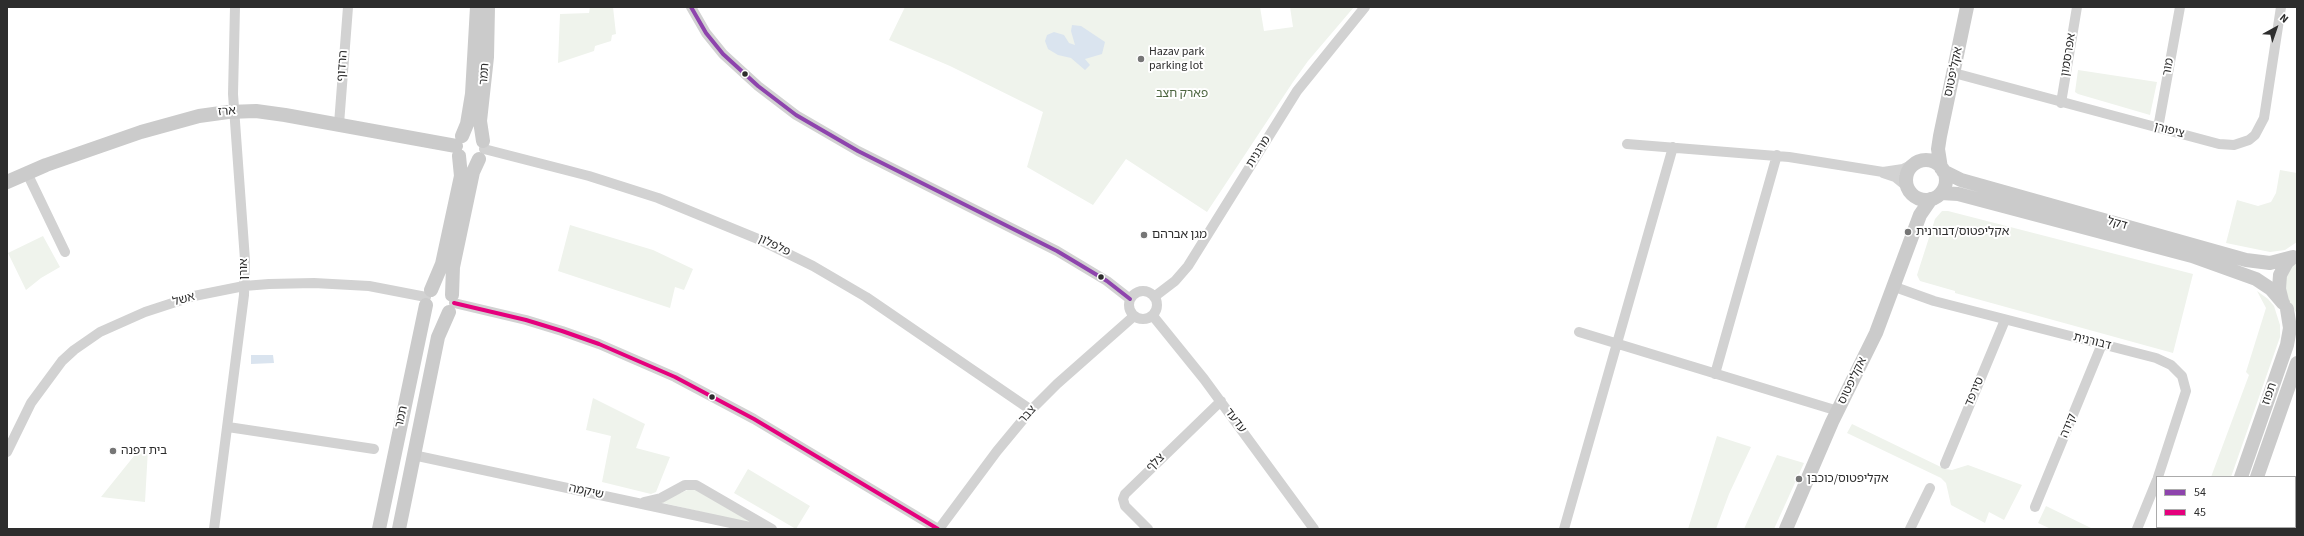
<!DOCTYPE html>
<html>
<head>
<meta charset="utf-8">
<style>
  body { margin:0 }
  #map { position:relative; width:2304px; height:536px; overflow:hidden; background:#fff; font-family:"Source Sans 3",sans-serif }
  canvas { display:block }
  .frame { position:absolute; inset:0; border:8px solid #2d2d2d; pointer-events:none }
  .legend { position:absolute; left:2156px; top:476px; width:140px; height:52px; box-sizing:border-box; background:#fff; border:1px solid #ababab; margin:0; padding:5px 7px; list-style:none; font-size:12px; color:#2d2d2d }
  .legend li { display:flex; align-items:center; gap:8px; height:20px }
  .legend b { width:20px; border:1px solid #ababab }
  .north { position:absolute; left:2256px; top:8px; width:40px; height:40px; -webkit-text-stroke:3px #fff; paint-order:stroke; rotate:40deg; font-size:11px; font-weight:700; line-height:16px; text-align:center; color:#2d2d2d }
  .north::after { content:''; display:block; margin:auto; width:14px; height:18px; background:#2d2d2d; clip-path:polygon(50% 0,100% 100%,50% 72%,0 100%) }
</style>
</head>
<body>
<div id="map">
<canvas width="2304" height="536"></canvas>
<div class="frame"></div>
<ul class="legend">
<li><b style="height:5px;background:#8e44ad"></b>54</li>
<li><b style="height:5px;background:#e5007d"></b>45</li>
</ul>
<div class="north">N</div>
</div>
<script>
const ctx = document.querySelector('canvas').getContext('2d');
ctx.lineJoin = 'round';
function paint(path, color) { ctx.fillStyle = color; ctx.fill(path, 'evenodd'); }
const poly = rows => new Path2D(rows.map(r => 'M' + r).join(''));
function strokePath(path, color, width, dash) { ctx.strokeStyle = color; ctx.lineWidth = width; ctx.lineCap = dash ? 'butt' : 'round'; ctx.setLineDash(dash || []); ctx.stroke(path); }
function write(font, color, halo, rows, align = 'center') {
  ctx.font = font + ' "Source Sans 3","Noto Sans Hebrew",sans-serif'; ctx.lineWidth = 4; ctx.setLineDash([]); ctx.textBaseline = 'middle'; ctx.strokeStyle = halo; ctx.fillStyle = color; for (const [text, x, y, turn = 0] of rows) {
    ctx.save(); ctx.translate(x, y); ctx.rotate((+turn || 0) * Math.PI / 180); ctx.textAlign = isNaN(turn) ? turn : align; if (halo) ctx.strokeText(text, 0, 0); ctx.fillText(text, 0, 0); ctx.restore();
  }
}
const green = poly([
  [590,7,613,7,616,34,612,35,611,41,595,46,594,51,558,63,560,14,589,13],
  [905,7,1260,7,1264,31,1293,27,1290,7,1354,7,1308,61,1293,82,1207,212,1126,159,1093,205,1027,167,1043,112,950,66,889,40],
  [2078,70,2157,82,2150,115,2078,94,2075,92],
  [2280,170,2297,173,2297,242,2285,250,2270,252,2226,243,2237,200,2258,206,2271,202,2276,193],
  [1942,211,1948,211,2193,274,2173,353,1955,293,1955,291,1920,281,1917,275,1935,219],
  [570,225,653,250,693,269,684,290,675,287,670,308,558,271],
  [43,236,60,267,41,278,26,290,8,253],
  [2297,258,2297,314,2282,289,2290,264],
  [2257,291,2268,299,2274,306,2280,325,2280,337,2231,477,2211,477,2249,375,2246,372,2266,308],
  [593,398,645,424,636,448,670,457,656,492,651,494,602,482,611,436,586,430],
  [1852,424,1945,469,1952,470,1968,465,2022,485,2004,520,1989,512,1985,523,1951,505,1946,483,1941,478,1847,433],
  [1717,436,1751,447,1729,494,1716,529,1688,529],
  [148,449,145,502,101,497,138,451],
  [1777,455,1804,463,1774,529,1744,529],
  [748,469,810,506,796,529,734,493],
  [690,489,702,491,758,525,659,502],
  [2046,506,2093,529,2051,529,2038,523]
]);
const water = poly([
  [1072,25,1081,26,1105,42,1102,54,1085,59,1090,65,1085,70,1071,58,1058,55,1048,49,1045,41,1047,35,1054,32,1064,35,1069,43,1075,45,1071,31],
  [251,355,273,355,274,363,251,364]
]);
const street = poly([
  [691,7,706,33,723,54,758,86,796,115,858,151,1057,251,1107,281,1130,299],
  [1954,73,2219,144,2234,145,2249,140,2255,135,2264,118,2281,7],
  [2061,103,2077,7],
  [339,124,348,7],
  [2158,128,2180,7],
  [1627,144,1789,157,1883,172,1903,169,1913,164],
  [484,149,589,176,658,198,758,239,813,266,866,297,1031,410],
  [27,173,65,252],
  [1883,173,1895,177,1906,186],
  [1895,287,1934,301,2156,358,2171,365,2182,376,2186,391,2158,477],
  '1129 305a14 14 0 1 1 28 0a14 14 0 1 1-28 0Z',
  [1154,297,1175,281,1188,266,1297,91,1365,7],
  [454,303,526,320,562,331,599,344,675,377,754,419,938,529],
  [1153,316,1204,379,1314,529],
  [1579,332,1838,411],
  [1715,374,1777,155],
  [228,427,374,449],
  [7,452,31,403,62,361,74,350,100,332,145,312,194,296,244,286,269,284,314,283,369,286,426,297],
  [413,455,759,529],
  [1945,464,2005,320],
  [644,502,661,498,685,485,696,485,772,529],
  [2035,507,2102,344],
  [214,529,244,295,245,260,233,94,235,7],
  [939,529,997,451,1031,410,1057,384,1134,316],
  [1148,529,1125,506,1123,499,1125,494,1221,401],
  [1564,529,1673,147],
  [1910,529,1930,488],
  [2137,529,2157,480]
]);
const secondary = poly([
  [462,136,467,124,472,94,477,7],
  [483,141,480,121,487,57,488,7],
  '1906 180a20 20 0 1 1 40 0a20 20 0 1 1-40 0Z',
  [1941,168,1938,149,1940,136,1967,7],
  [1943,171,1961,180,2246,260,2270,263,2293,257],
  [7,182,46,165,141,132,199,116,228,112,256,111,285,115,456,146],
  [1941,193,1958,194,2192,256,2256,279,2271,289,2283,303],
  [431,290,442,264,461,176,459,156],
  [452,295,453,267,473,172,479,159],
  [2282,301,2279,289,2280,275,2287,262,2293,257],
  [2241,477,2287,345,2290,328,2287,309],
  [2257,477,2297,363],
  [379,529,426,305],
  [399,529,438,337,449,312],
  [1786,529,1832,422,1876,333,1920,215,1931,199],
  [2221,529,2222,527],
  [2238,529,2239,527]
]);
const bus1 = poly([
  [691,7,706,33,723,54,758,86,796,115,858,151,1057,251,1107,281,1130,299]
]);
const bus2 = poly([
  [454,303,526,320,562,331,599,344,675,377,754,419,938,529]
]);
const markers = [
  [1141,59,4,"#767676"],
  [745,74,3.5,"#2d2d2d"],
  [1908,232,4,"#767676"],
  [1144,235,4,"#767676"],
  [1101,277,3.5,"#2d2d2d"],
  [712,397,3.5,"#2d2d2d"],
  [113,451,4,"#767676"],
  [1799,479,4,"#767676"]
];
const poiNames = [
  ["Hazav park",1149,52],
  ["parking lot",1149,66],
  ["אקליפטוס/דבורנית",1916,232],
  ["מגן אברהם",1152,235],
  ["בית דפנה",121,451],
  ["אקליפטוס/כוכבן",1807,479]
];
const streetNames = [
  ["אפרסמון",2069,55,-81],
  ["הרדוף",343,66,-86],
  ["מור",2169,67,-80],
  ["אקליפטוס",1954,72,-78],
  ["תמר",485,74,-85],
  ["ארז",227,112,-4],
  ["ציפורן",2169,131,15],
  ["מרגנית",1259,152,-58],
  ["דקל",2117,224,16],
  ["פלפלון",774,246,26],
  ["אורן",244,269,-90],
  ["אשל",184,300,-16],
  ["דבורנית",2092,342,14],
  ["אקליפטוס",1853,381,-64],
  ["סירפד",1975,392,-67],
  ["תפוז",2270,394,-71],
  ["צבר",1028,415,-48],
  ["תמר",402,417,-78],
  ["עדעד",1235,421,53],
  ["קידה",2069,426,-68],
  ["צלף",1156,463,-44],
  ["שיקמה",586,492,12]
];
const parkNames = [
  ["פארק חצב",1182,94]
];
paint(green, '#eff3ec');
paint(water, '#dae4ef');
strokePath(street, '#d2d2d2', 10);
strokePath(secondary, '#cbcbcb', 14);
strokePath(bus1, '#8e44ad', 4);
strokePath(bus2, '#e5007d', 4);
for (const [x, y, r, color] of markers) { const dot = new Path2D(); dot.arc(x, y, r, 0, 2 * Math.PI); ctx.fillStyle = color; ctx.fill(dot); strokePath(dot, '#fff', 1.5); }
write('12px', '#2d2d2d', '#fff', poiNames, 'left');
write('12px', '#2d2d2d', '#fff', streetNames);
write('12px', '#4c653f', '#fff', parkNames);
</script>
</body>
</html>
